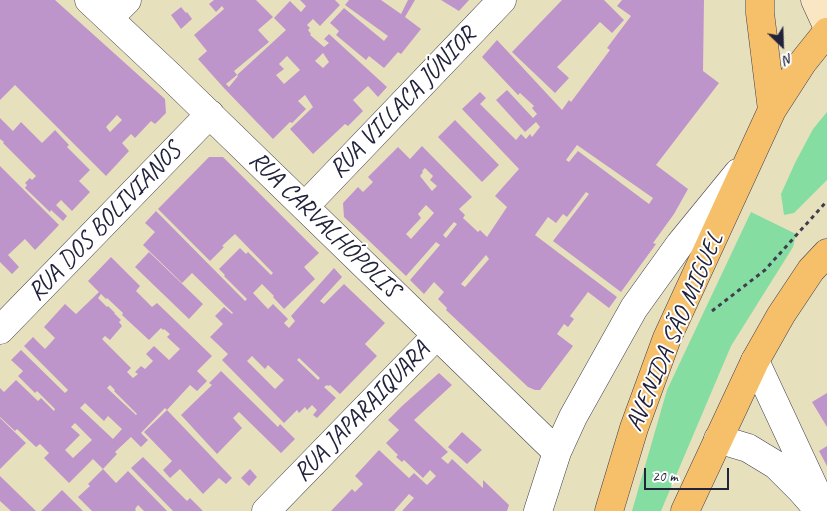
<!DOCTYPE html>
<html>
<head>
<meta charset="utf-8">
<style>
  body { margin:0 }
  #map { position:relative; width:827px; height:511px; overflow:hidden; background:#e7e0bc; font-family:Caveat,sans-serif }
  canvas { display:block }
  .north { position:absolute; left:757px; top:20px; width:50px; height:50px; -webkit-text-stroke:4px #fff; paint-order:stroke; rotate:156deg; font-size:14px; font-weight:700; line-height:20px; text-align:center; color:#22223b }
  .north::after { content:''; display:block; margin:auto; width:18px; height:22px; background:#22223b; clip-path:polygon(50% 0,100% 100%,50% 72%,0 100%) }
  .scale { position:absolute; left:644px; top:468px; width:85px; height:22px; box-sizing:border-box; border:2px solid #22223b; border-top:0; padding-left:6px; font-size:15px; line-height:18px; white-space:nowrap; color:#22223b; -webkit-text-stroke:4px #fff; paint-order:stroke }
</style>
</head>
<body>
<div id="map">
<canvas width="827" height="511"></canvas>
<div class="north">N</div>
<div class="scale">20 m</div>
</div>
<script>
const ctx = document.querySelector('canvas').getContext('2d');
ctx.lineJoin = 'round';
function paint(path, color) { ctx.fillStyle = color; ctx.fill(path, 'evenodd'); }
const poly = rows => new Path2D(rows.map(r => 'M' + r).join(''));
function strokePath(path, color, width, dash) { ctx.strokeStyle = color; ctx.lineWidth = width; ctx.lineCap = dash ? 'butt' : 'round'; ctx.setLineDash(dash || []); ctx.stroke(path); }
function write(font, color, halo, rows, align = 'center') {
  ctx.font = font + ' Caveat,sans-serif'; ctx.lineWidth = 4; ctx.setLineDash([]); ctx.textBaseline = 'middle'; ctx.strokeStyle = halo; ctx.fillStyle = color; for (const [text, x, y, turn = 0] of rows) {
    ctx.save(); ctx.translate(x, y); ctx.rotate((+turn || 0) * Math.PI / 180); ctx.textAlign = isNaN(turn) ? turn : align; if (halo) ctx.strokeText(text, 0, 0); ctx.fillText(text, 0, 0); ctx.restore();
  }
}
const green = poly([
  [827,112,827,180,794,213,784,215,781,194,795,163,813,129],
  [751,212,796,234,793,247,731,346,661,511,632,511,667,390]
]);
const building = poly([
  [0,0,55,0,165,99,166,113,155,124,151,121,135,138,131,134,122,143,129,151,106,176,15,85,0,100],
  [117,115,122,120,110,132,106,127],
  [214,0,256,0,273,17,258,30,269,42,234,71,237,75,226,84,229,87,238,76,237,75,286,30,274,18,290,1,301,12,306,6,300,0,335,0,340,5,320,26,313,19,307,25,310,28,308,30,311,34,310,35,324,47,329,43,324,39,329,34,387,87,378,97,368,86,353,100,363,111,348,126,345,124,313,154,290,129,313,107,305,95,298,101,306,109,292,123,290,122,273,139,223,87,198,59,207,51,194,35,224,9,222,6,216,12,209,4],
  [323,53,329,62,323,68,315,61],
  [287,56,300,70,284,84,276,75,284,69,279,64],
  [349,0,381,0,401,14,408,0,415,0,405,17,421,29,401,54,398,52,384,68,369,56,366,60,336,35,339,31,330,23,344,8,384,41,388,36,345,5],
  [441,0,469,0,459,11],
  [562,0,604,0,624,20,612,33,600,22,567,57,557,67,569,78,555,93,512,52],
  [622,0,704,0,703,71,719,83,656,165,688,189,674,214,653,243,656,244,621,292,553,241,589,194,586,192,567,217,563,214,556,223,548,217,535,235,617,297,609,308,588,292,570,316,574,319,568,327,564,324,557,334,573,346,540,390,535,390,528,387,446,310,447,308,438,299,444,292,434,282,424,294,410,280,440,245,436,242,406,276,344,217,343,203,358,187,363,192,373,182,368,177,398,147,410,159,422,146,472,197,459,209,465,215,463,218,478,232,480,230,487,237,507,207,495,196,519,169,462,109,480,92,486,98,480,104,516,140,521,134,526,139,530,134,532,137,540,127,536,122,525,132,496,100,507,90,533,118,537,114,532,108,534,106,520,93,518,95,482,57,497,40,562,110,569,100,571,102,610,50,607,48,631,16,617,6],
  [577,145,653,198,649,204,578,151,569,162,566,160],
  [425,168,433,176,430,180,437,186,432,191,420,176,423,172,422,171],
  [426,205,434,213,411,239,406,234,421,218,418,214],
  [454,222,457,224,446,238,443,235],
  [486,255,489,259,465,287,461,284],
  [181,7,186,13,187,12,192,19,181,29,171,15],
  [0,118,13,131,21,122,42,143,55,130,69,145,67,147,90,170,79,181,90,192,72,211,61,200,56,205,67,216,63,221,51,210,50,212,25,188,27,185,25,183,30,178,32,180,36,176,3,143,4,142,0,139],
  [455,120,499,165,482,182,438,137],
  [209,157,223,157,319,253,304,267,315,279,284,309,273,297,274,296,262,284,253,293,268,309,273,304,288,319,284,323,289,328,295,321,291,316,334,268,342,277,320,301,324,304,344,284,385,323,365,344,377,356,340,394,330,385,328,386,327,385,324,387,336,398,317,418,313,415,317,410,312,405,307,410,305,407,299,413,297,410,284,423,222,360,228,354,210,337,223,324,215,316,224,307,232,314,233,313,192,273,182,283,143,245,155,232,145,223,156,211,245,301,247,299,224,276,225,275,219,269,240,248,246,254,248,252,271,275,273,273,235,234,222,246,224,247,210,261,158,209],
  [252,356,265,369,268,365,284,380,275,389,247,361],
  [299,358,320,378,318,380,297,360],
  [0,166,59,225,35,250,25,239,8,255,19,267,12,274,0,262],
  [149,252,203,304,189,319,135,267],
  [111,257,140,286,136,291,152,307,157,303,212,356,197,371,207,381,197,391,190,385,167,410,165,408,141,433,148,440,141,447,131,437,115,452,117,454,103,469,93,459,69,483,44,458,49,453,40,444,36,447,17,429,15,431,0,417,0,388,4,392,16,380,38,401,41,398,54,411,55,409,37,391,35,393,18,376,23,371,11,360,21,350,65,393,68,390,24,346,33,337,45,349,55,338,44,327,65,304,76,314,99,292,88,281],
  [101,294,106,299,107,298,123,313,122,315,149,340,161,328,163,330,164,329,170,334,167,337,180,349,169,360,154,346,146,354,153,361,145,369,141,366,135,372,138,374,133,378,127,372,131,368,102,339,105,336,110,340,122,326,119,322,121,320,114,313,115,313,108,306,107,307,98,298],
  [110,385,115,390,114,391,137,414,136,415,107,388],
  [85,403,104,421,108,416,122,429,113,439,80,408],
  [75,423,92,440,73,458,65,450,80,435,71,427],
  [221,371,278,427,280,424,295,439,281,453,239,412,233,418,242,428,217,454,181,415,212,385,209,383],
  [439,373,452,385,414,420,448,452,441,458,448,464,452,459,483,488,483,480,509,505,507,511,402,511,414,498,409,494,394,511,331,511,352,489,355,492,363,484,355,476,379,450,409,478,414,473,427,485,436,476,430,470,423,478,404,460,402,462,396,457,398,455,386,443,399,430,388,420,402,406],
  [827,393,827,427,812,402],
  [167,410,232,478,226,484,219,478,203,494,180,469,170,478,163,470,172,461,144,432],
  [0,418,26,443,0,469],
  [462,432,482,450,467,464,448,447],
  [827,446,827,466,819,451],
  [143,457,187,501,190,498,203,511,173,511,131,468],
  [103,469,116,483,128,471,167,511,144,511,138,505,135,509,136,510,135,511,92,511,78,497,90,486,88,484],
  [250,469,257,477,249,486,241,478],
  [0,476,36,511,11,511,0,501],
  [62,490,83,511,41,511]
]);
const path = poly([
  [712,311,765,270,827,201]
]);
const street = poly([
  [89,0,171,77,557,452],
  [109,18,127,0],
  [305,206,502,0],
  [0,330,210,114],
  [755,361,825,511],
  [718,439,748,448,776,465,801,490,814,505],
  [266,511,437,335],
  [538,511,557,452,573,417,634,308,680,244,738,173]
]);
const secondary = poly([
  [815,0,827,26]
]);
const primary = poly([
  [760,0,760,13,772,110],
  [609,511,634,428,667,338,772,110,803,62,827,32],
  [685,511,755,361,781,315,811,270,827,253]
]);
const streetNames = [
  ["RUA VILLACA JÚNIOR",403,103,-46],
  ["RUA DOS BOLIVIANOS",105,222,-46],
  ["RUA CARVALHÓPOLIS",324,225,44],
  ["AVENIDA SÃO MIGUEL",675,332,-67],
  ["RUA JAPARAIQUARA",362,412,-46]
];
paint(green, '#85dda2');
paint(building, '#be95cb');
strokePath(street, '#403e4e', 29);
strokePath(secondary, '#403e4e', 29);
strokePath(primary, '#403e4e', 29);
strokePath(path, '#403e4e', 3, [4, 4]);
strokePath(street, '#fff', 28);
strokePath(secondary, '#fbe6c4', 28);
strokePath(primary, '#f6c06b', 28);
write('25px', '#22223b', '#fff', streetNames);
</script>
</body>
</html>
